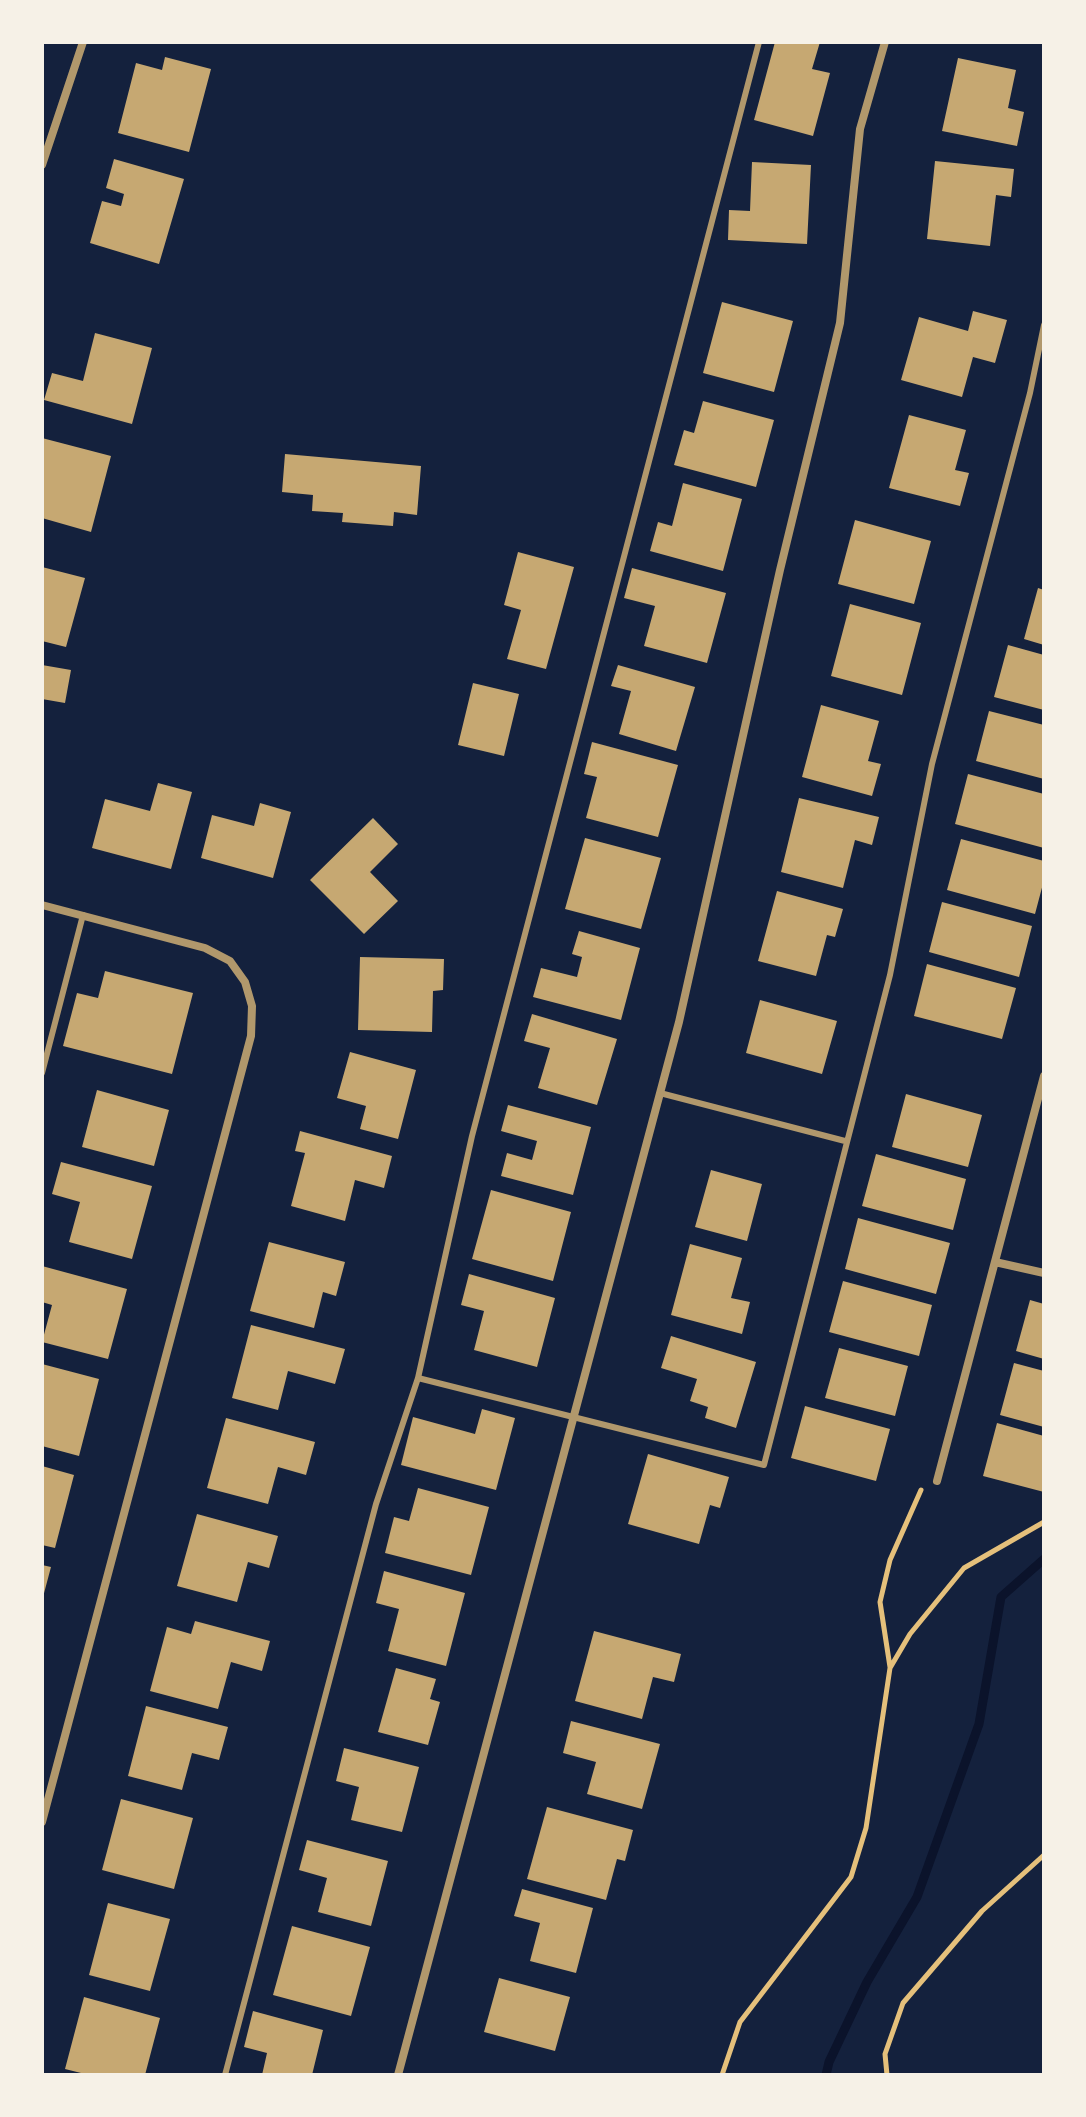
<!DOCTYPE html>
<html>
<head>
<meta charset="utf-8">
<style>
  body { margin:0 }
  #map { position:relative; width:1086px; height:2117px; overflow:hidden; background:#14213d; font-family:"Titillium Web",sans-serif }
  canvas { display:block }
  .frame { position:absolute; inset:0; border:44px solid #f6f1e7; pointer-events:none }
</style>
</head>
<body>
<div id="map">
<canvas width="1086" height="2117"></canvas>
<div class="frame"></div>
</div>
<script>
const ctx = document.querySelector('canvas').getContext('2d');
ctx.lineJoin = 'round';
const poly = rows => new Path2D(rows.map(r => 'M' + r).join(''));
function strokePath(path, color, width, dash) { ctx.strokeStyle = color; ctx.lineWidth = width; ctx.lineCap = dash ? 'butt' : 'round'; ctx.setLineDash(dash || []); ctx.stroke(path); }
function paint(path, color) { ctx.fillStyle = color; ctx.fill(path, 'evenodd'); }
const stream = poly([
  [826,2075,829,2062,867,1982,917,1897,979,1724,1001,1597,1044,1559]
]);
const building = poly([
  [775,42,820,42,812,69,830,73,813,136,754,120],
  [165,57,211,69,189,152,118,133,136,63,162,70],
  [958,58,1016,70,1008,108,1024,112,1017,146,942,131],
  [114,159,184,179,159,264,90,243,102,201,121,206,124,194,106,188],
  [935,161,1014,169,1011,197,996,195,990,246,927,239],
  [752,162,811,165,807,244,728,240,729,210,750,211],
  [722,302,793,321,774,392,703,373],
  [973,311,1007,320,995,363,973,357,962,397,901,380,919,317,968,331],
  [95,333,152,348,132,424,44,400,52,373,83,381],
  [703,401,774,420,756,487,674,465,684,430,694,433],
  [909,415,966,430,955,470,969,473,960,506,889,488],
  [42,438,111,456,91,532,42,518],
  [285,454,421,466,417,515,394,512,393,526,342,522,343,513,312,511,313,495,282,492],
  [683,483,742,499,723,571,650,551,658,522,672,526],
  [855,520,931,541,914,604,838,584],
  [518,552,574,567,546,669,507,659,521,610,504,605],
  [42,567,85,578,66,647,42,641],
  [632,568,726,593,707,663,644,646,655,606,624,598],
  [1038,588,1044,590,1044,645,1024,639],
  [850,604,921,623,902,695,831,676],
  [1008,645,1044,655,1044,710,994,697],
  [42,665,71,670,65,703,42,699],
  [618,665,695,687,676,751,619,734,631,691,611,686],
  [473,683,519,694,504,756,458,745],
  [821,705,879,721,868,761,881,764,872,796,802,777],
  [989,711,1044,725,1044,779,976,761],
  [592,742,678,765,658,837,586,818,597,777,584,774],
  [968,774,1044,794,1044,848,955,824],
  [158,783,192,792,171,869,92,848,105,799,150,811],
  [799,798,879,817,872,845,855,840,843,888,781,872],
  [260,803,291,812,273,878,201,858,212,815,254,826],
  [373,818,398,844,370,872,398,901,364,934,310,880],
  [585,838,661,858,641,929,565,909],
  [961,839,1044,861,1044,880,1035,914,947,890],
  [777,891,843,909,835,937,827,935,816,976,758,961],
  [942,902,1032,926,1019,977,929,952],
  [579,931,640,948,621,1020,533,997,541,968,577,977,582,957,572,954],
  [360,957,444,959,443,990,433,991,432,1032,358,1030],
  [927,964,1016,988,1002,1039,914,1016],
  [105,971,193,993,172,1074,63,1046,77,993,98,998],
  [760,1000,837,1021,822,1074,746,1053],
  [532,1014,617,1039,597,1105,538,1088,550,1048,524,1041],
  [350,1052,416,1070,398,1139,360,1129,366,1106,337,1098],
  [97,1090,169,1110,154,1166,82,1147],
  [906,1094,982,1115,968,1167,892,1147],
  [508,1105,591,1127,573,1195,501,1176,507,1153,532,1160,537,1141,501,1131],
  [300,1131,392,1156,384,1188,355,1180,345,1221,291,1206,305,1153,295,1151],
  [876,1154,966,1179,953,1230,862,1206],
  [61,1162,152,1186,132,1259,69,1242,80,1202,52,1194],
  [711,1170,762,1184,747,1241,695,1227],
  [491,1190,571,1212,553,1281,472,1259],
  [858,1218,950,1243,936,1294,845,1269],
  [269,1242,345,1262,336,1296,323,1292,314,1328,250,1311],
  [690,1244,742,1258,731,1298,750,1302,742,1334,671,1315],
  [42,1266,127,1289,108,1359,42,1342,52,1305,42,1302],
  [469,1274,555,1298,537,1367,474,1350,484,1311,461,1305],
  [843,1281,932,1305,919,1356,829,1332],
  [1030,1300,1044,1304,1044,1359,1016,1351],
  [251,1325,345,1349,335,1384,288,1371,278,1410,232,1398],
  [671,1336,756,1362,736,1428,705,1418,708,1407,690,1401,697,1379,661,1368],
  [839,1348,908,1366,895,1416,825,1398],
  [1014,1363,1044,1371,1044,1427,1000,1415],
  [42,1364,99,1379,79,1456,42,1446],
  [805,1406,890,1429,876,1481,791,1458],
  [482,1409,515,1418,496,1490,401,1465,413,1417,475,1434],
  [226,1418,315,1442,306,1475,278,1467,268,1504,207,1488],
  [997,1423,1044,1436,1044,1492,983,1476],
  [648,1454,729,1477,720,1508,710,1505,699,1544,628,1524],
  [42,1466,74,1475,55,1548,42,1545],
  [418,1488,489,1507,471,1575,385,1553,394,1517,409,1521],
  [197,1514,278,1536,269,1568,248,1562,237,1602,177,1586],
  [42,1565,51,1567,43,1597,42,1596],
  [384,1571,465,1593,446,1666,388,1651,399,1609,376,1603],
  [195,1621,270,1641,262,1671,231,1662,218,1709,150,1691,167,1627,191,1634],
  [594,1631,681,1654,674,1682,653,1677,642,1719,575,1701],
  [396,1668,436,1679,430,1699,440,1702,428,1745,378,1732],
  [146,1706,228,1727,219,1760,192,1753,182,1790,128,1776],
  [571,1721,660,1744,642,1809,587,1794,596,1762,563,1753],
  [344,1748,419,1767,402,1832,351,1820,359,1787,336,1781],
  [121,1799,193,1818,174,1889,102,1870],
  [547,1807,633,1830,625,1861,617,1859,606,1900,527,1879],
  [307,1840,388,1861,371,1926,318,1912,327,1878,299,1870],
  [522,1889,593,1908,576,1973,530,1961,540,1923,514,1916],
  [108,1903,170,1919,150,1991,89,1975],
  [292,1926,370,1947,351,2016,273,1995],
  [499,1978,570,1997,555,2051,484,2032],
  [84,1997,160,2018,145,2075,89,2075,65,2069],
  [253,2011,323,2030,312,2075,262,2075,267,2053,244,2047]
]);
const path = poly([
  [890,1667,880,1602,890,1560,921,1490],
  [722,2075,740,2022,851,1877,866,1828,890,1668,910,1634,964,1568,1044,1522],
  [887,2075,885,2054,903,2003,982,1911,1044,1855]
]);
const service = poly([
  [42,1073,83,915],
  [660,1093,845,1141],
  [418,1378,764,1465,890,975,932,764,1030,393,1044,325],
  [225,2075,376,1504,418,1378,472,1136,759,42]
]);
const minor = poly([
  [42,165,83,42],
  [42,905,205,948,230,961,245,982,252,1006,251,1036,42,1822],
  [995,1262,1044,1273],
  [937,1481,1044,1076],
  [398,2075,679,1022,780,570,840,323,860,129,885,42]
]);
strokePath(stream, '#0b132b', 9);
paint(building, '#c6a872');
strokePath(path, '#e5c07b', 5);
strokePath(service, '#b1986c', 6);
strokePath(minor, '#b1986c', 8);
</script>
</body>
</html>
